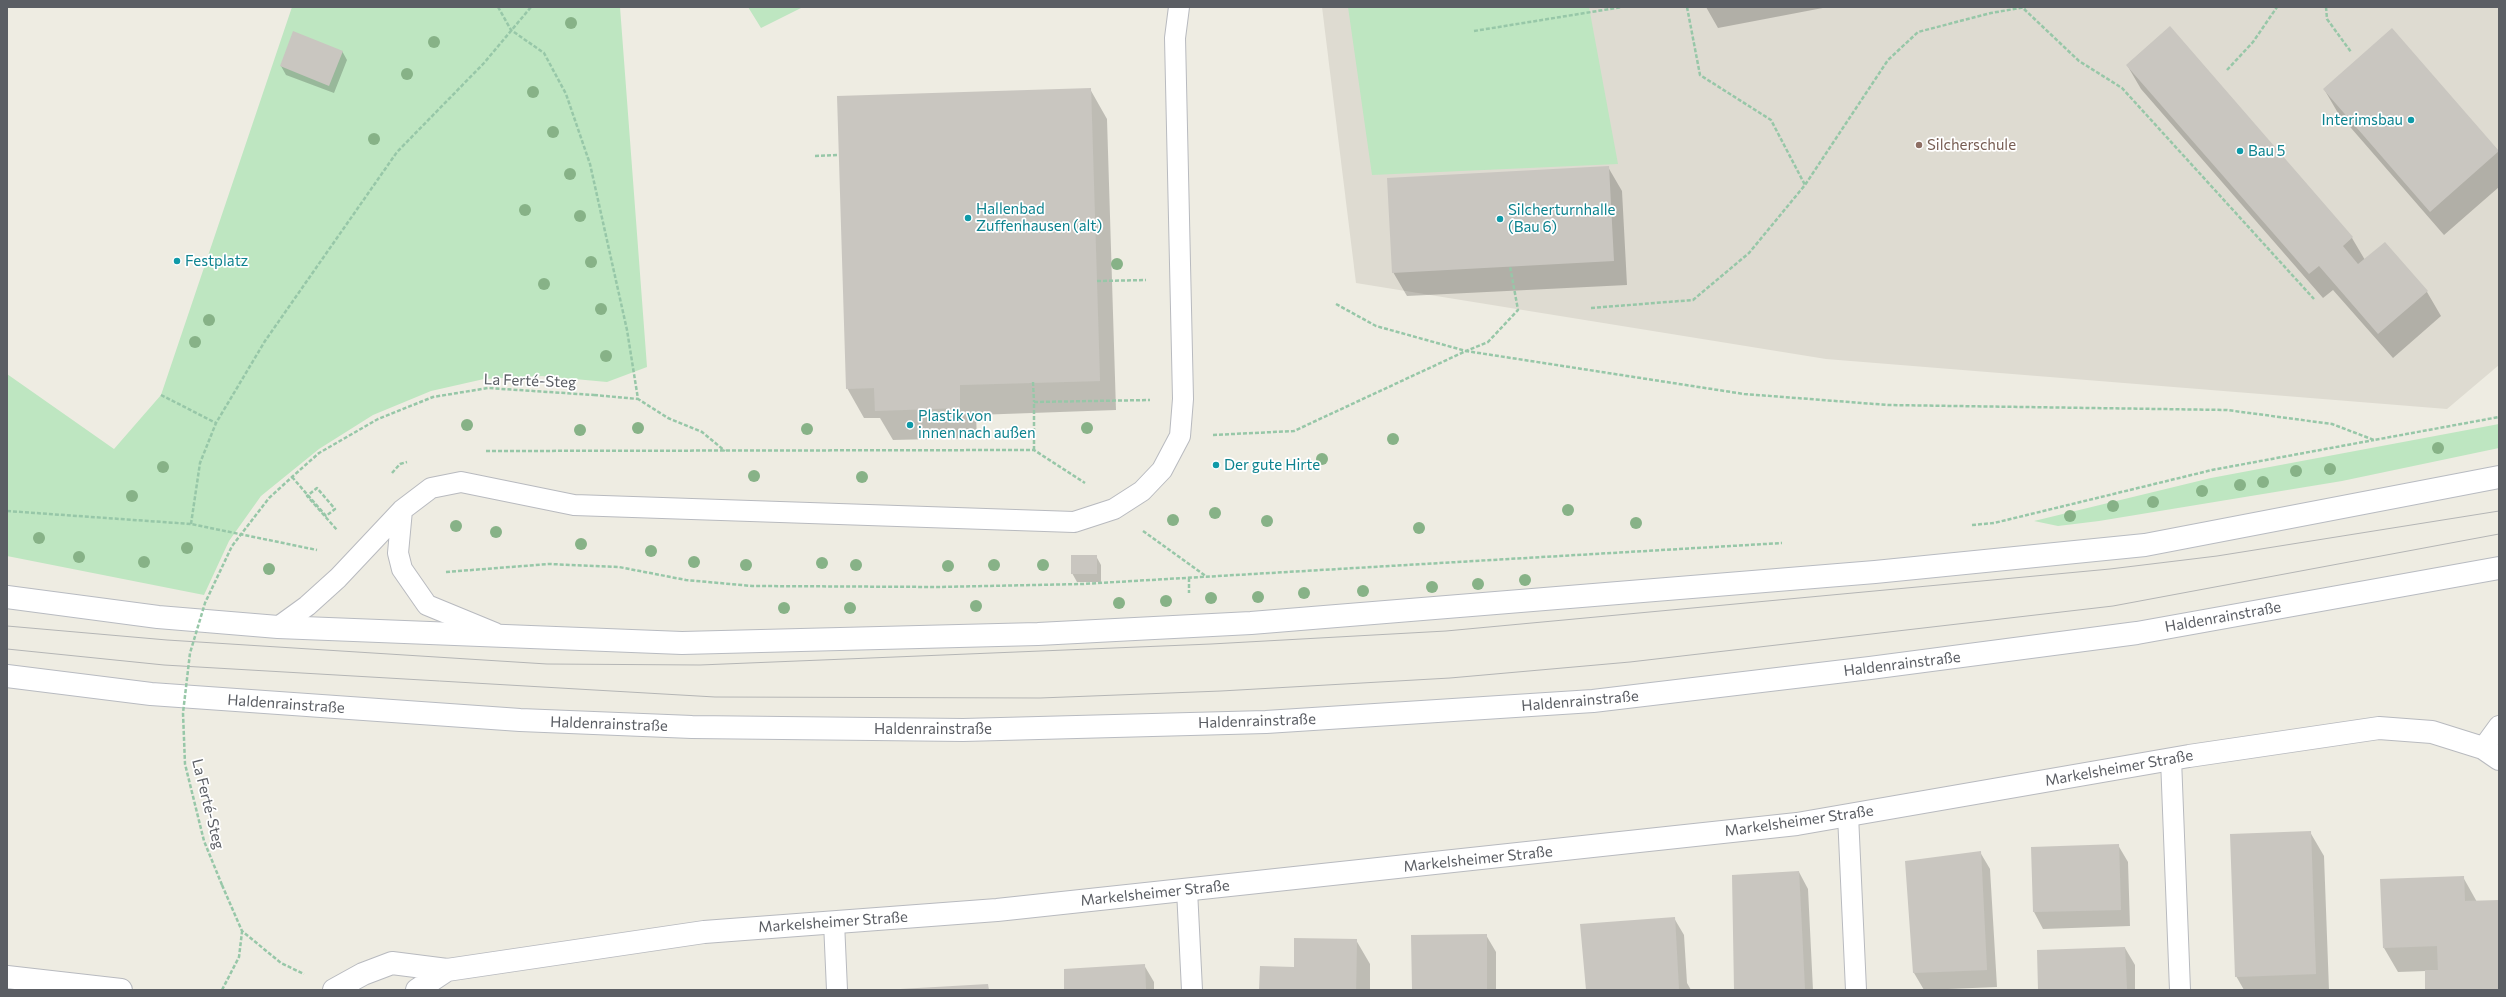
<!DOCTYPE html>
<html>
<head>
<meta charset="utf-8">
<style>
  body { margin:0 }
  #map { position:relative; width:2506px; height:997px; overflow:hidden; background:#eeece2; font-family:Commissioner,sans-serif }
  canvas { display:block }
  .frame { position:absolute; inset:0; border:8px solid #5b5e64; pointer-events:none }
</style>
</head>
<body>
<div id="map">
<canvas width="2506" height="997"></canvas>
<div class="frame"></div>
</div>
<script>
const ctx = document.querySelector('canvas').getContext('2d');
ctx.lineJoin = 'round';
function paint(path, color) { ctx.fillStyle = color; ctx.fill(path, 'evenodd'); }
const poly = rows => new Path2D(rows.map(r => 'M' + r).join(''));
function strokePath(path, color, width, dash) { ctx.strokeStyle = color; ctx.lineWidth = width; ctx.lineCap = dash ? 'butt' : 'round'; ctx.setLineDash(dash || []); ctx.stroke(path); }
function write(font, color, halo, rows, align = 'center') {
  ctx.font = font + ' Commissioner,sans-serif'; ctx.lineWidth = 3.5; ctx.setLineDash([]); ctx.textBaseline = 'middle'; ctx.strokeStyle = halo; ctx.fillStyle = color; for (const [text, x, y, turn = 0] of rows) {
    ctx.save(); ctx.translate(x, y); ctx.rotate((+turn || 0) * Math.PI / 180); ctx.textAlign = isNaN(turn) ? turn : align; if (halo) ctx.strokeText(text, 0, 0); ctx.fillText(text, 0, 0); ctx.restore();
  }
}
const education = poly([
  [1322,7,2499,7,2499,365,2447,409,1826,359,1356,283]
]);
const green = poly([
  [292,7,620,7,647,367,607,382,542,376,484,379,431,391,373,415,319,449,261,496,229,541,204,595,7,556,7,374,114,449,161,395],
  [748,7,803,7,761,28],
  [1348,7,1589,7,1618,164,1372,175],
  [2499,424,2499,448,2342,481,2099,521,2058,526,2034,521,2211,478]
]);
const shadow = poly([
  [1706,7,1828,7,1718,28],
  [2169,28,2352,238,2365,260,2385,243,2427,292,2441,316,2393,358,2333,290,2323,298,2141,89,2127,65],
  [2392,30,2499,152,2499,187,2444,235,2338,113,2324,89],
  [342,51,347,60,334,93,286,75,281,66],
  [1090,89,1107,119,1116,410,976,415,977,438,893,440,880,418,864,418,847,388],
  [1608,167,1622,191,1627,285,1407,296,1393,272],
  [1096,556,1101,565,1101,582,1077,582,1072,573],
  [2310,832,2324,856,2329,990,2244,990,2236,976],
  [2118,845,2128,862,2130,926,2043,929,2034,912],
  [1980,852,1990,869,1997,987,1924,990,1914,973,1906,862],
  [1799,872,1808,889,1813,990,1736,990],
  [2463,877,2477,902,2499,901,2499,990,2426,990,2426,971,2398,972,2384,948],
  [1674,918,1684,935,1687,983,1691,990,1587,990],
  [1486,935,1496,952,1496,990,1413,990],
  [1356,940,1370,964,1370,990,1260,990,1295,968],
  [2125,948,2135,965,2135,990,2039,990],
  [1144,965,1154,982,1154,990,1065,990]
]);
const building = poly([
  [2170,26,2353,237,2343,246,2358,264,2385,242,2428,291,2378,334,2319,266,2309,274,2126,65],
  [2392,28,2499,151,2430,212,2323,89],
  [293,31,343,51,329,86,280,66],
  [1091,88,1100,381,960,385,960,408,875,411,874,388,846,389,837,96],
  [1609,166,1614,261,1392,273,1387,178],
  [1071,555,1097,555,1097,574,1071,574],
  [2311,831,2316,974,2235,977,2230,834],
  [2119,844,2121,910,2033,912,2031,847],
  [1981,851,1987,970,1913,973,1905,861],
  [1799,871,1805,990,1734,990,1732,875],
  [2464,876,2465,901,2499,900,2499,990,2425,990,2425,970,2438,970,2437,946,2383,948,2380,879],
  [1675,917,1679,990,1586,990,1580,924],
  [1487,934,1487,990,1412,990,1411,935],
  [1294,938,1357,939,1356,990,1259,990,1260,966,1294,967],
  [2125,947,2127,990,2038,990,2037,950],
  [1145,964,1146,990,1064,990,1064,969],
  [988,984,989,990,900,990,900,989]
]);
const path = poly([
  [498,7,511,30,544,53,566,94,590,164,627,330,638,399,668,418,702,432,725,451],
  [1687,7,1700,75,1771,120,1805,185],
  [2326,7,2327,19,2351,52],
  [2024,9,2079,61,2122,88,2314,299],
  [1474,31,1622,7],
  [2227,70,2253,42,2277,7],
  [815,156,839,155],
  [1097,281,1146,280],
  [1336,304,1376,326,1466,351,1488,342,1518,310,1510,266],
  [1591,308,1693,300,1749,253,1805,185,1888,60,1918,32,1991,13,2026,7],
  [1033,382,1034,402],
  [161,395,216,423],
  [594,395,638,399],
  [1213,435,1294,431,1466,351,1744,394,1888,405,2227,410,2332,424,2374,440,2499,417],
  [1034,450,1034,402,1150,400],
  [486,451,1034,450,1085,483],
  [392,473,400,464,407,462],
  [292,477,326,516,335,509,317,488,307,496,337,530],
  [7,511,191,524,317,550],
  [191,524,200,463,216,423,265,341,397,152,484,63,531,7],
  [1972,525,1994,523,2212,470,2374,440],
  [1143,531,1207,577],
  [446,572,549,564,619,567,686,580,752,586,940,587,1082,584,1782,543],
  [1189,578,1189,593],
  [222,885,242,931,281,963,304,974],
  [222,990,239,957,242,932]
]);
const service = poly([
  [402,510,398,553,402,569,427,605,495,633],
  [278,627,307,606,338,578,402,510,431,488,461,482,574,505,1074,522,1114,509,1142,491,1162,470,1180,436,1183,399,1175,38,1179,7],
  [2483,748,2499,726],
  [2171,759,2180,990],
  [1848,815,1856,990],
  [1187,890,1192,990],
  [834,922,837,990]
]);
const minor = poly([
  [7,977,121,990],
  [334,990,363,974,392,963,447,970,704,932,997,910,1797,824,2189,756,2379,728,2432,732,2483,748,2499,759],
  [417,990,447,970]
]);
const secondary = poly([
  [7,597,158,617,278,627,682,643,1038,634,1251,623,1875,572,2145,545,2499,477],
  [7,676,151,694,520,720,692,727,963,730,1266,722,1593,701,1870,668,2137,633,2499,568]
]);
const tram = poly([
  [7,626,167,640,547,664,700,665,1211,644,1446,631,2110,569,2217,556,2499,511],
  [7,649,164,665,715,697,1040,698,1221,691,1450,678,1630,662,2113,606,2499,534]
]);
const pathBridge = poly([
  [222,885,204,841,185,764,183,713,190,653,205,603,232,546,269,498,292,477,319,453,378,419,433,397,488,388,594,395]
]);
const trees = [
  [571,23],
  [434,42],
  [407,74],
  [533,92],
  [553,132],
  [374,139],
  [570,174],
  [525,210],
  [580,216],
  [591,262],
  [1117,264],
  [544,284],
  [601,309],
  [209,320],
  [195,342],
  [606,356],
  [467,425],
  [638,428],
  [1087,428],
  [807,429],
  [580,430],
  [1393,439],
  [2438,448],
  [1322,459],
  [163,467],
  [2330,469],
  [2296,471],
  [754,476],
  [862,477],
  [2263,482],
  [2240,485],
  [2202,491],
  [132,496],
  [2153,502],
  [2113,506],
  [1568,510],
  [1215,513],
  [2070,516],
  [1173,520],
  [1267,521],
  [1636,523],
  [456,526],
  [1419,528],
  [496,532],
  [39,538],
  [581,544],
  [187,548],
  [651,551],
  [79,557],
  [144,562],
  [694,562],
  [822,563],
  [746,565],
  [856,565],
  [994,565],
  [1043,565],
  [948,566],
  [269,569],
  [1525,580],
  [1478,584],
  [1432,587],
  [1363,591],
  [1304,593],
  [1258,597],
  [1211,598],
  [1166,601],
  [1119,603],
  [976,606],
  [784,608],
  [850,608]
];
const markers = [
  [2411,120,4,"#0f9aa8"],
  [1919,145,4,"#8d6e63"],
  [2240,151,4,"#0f9aa8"],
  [968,218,4,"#0f9aa8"],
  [1500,219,4,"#0f9aa8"],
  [177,261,4,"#0f9aa8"],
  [910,425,4,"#0f9aa8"],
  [1216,465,4,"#0f9aa8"]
];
const cultureNames = [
  ["Interimsbau",2403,120,"right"],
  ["Bau 5",2248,151],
  ["Hallenbad",976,209],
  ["Zuffenhausen (alt)",976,226],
  ["Silcherturnhalle",1508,210],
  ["(Bau 6)",1508,227],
  ["Festplatz",185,261],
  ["Plastik von",918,416],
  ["innen nach außen",918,433],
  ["Der gute Hirte",1224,465]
];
const educationNames = [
  ["Silcherschule",1927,145]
];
const streetNames = [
  ["La Ferté-Steg",530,381,2],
  ["Haldenrainstraße",2223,617,-10],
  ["Haldenrainstraße",1902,664,-7],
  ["Haldenrainstraße",1580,701,-5],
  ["Haldenrainstraße",286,704,4],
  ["Haldenrainstraße",1257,721,-2],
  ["Haldenrainstraße",609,724,2],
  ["Haldenrainstraße",933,729],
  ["Markelsheimer Straße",2119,768,-10],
  ["La Ferté-Steg",208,804,76],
  ["Markelsheimer Straße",1799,821,-8],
  ["Markelsheimer Straße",1478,859,-6],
  ["Markelsheimer Straße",1155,893,-6],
  ["Markelsheimer Straße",833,922,-4]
];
paint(education, '#dedbd1');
paint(green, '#bee6c1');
paint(shadow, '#0003');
paint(building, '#c9c6c0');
strokePath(service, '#b8babf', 22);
strokePath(minor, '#b8babf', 24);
strokePath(secondary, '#b8bbc1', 24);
strokePath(path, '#97c7a8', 2.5, [4, 2]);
strokePath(service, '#fff', 20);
strokePath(minor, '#fff', 22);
strokePath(secondary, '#fff', 22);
strokePath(tram, '#b4b5b5', 1);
strokePath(pathBridge, '#97c7a8', 2.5, [4, 2]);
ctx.fillStyle = '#87b287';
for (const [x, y] of trees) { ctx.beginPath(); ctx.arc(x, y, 6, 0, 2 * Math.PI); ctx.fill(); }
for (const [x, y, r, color] of markers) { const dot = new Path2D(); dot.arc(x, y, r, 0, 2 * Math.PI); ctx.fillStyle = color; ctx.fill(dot); strokePath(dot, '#fff', 1.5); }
write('15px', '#0d838f', '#fff', cultureNames, 'left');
write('15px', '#785e54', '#fff', educationNames, 'left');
write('15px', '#5b5e64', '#fff', streetNames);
</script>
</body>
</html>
